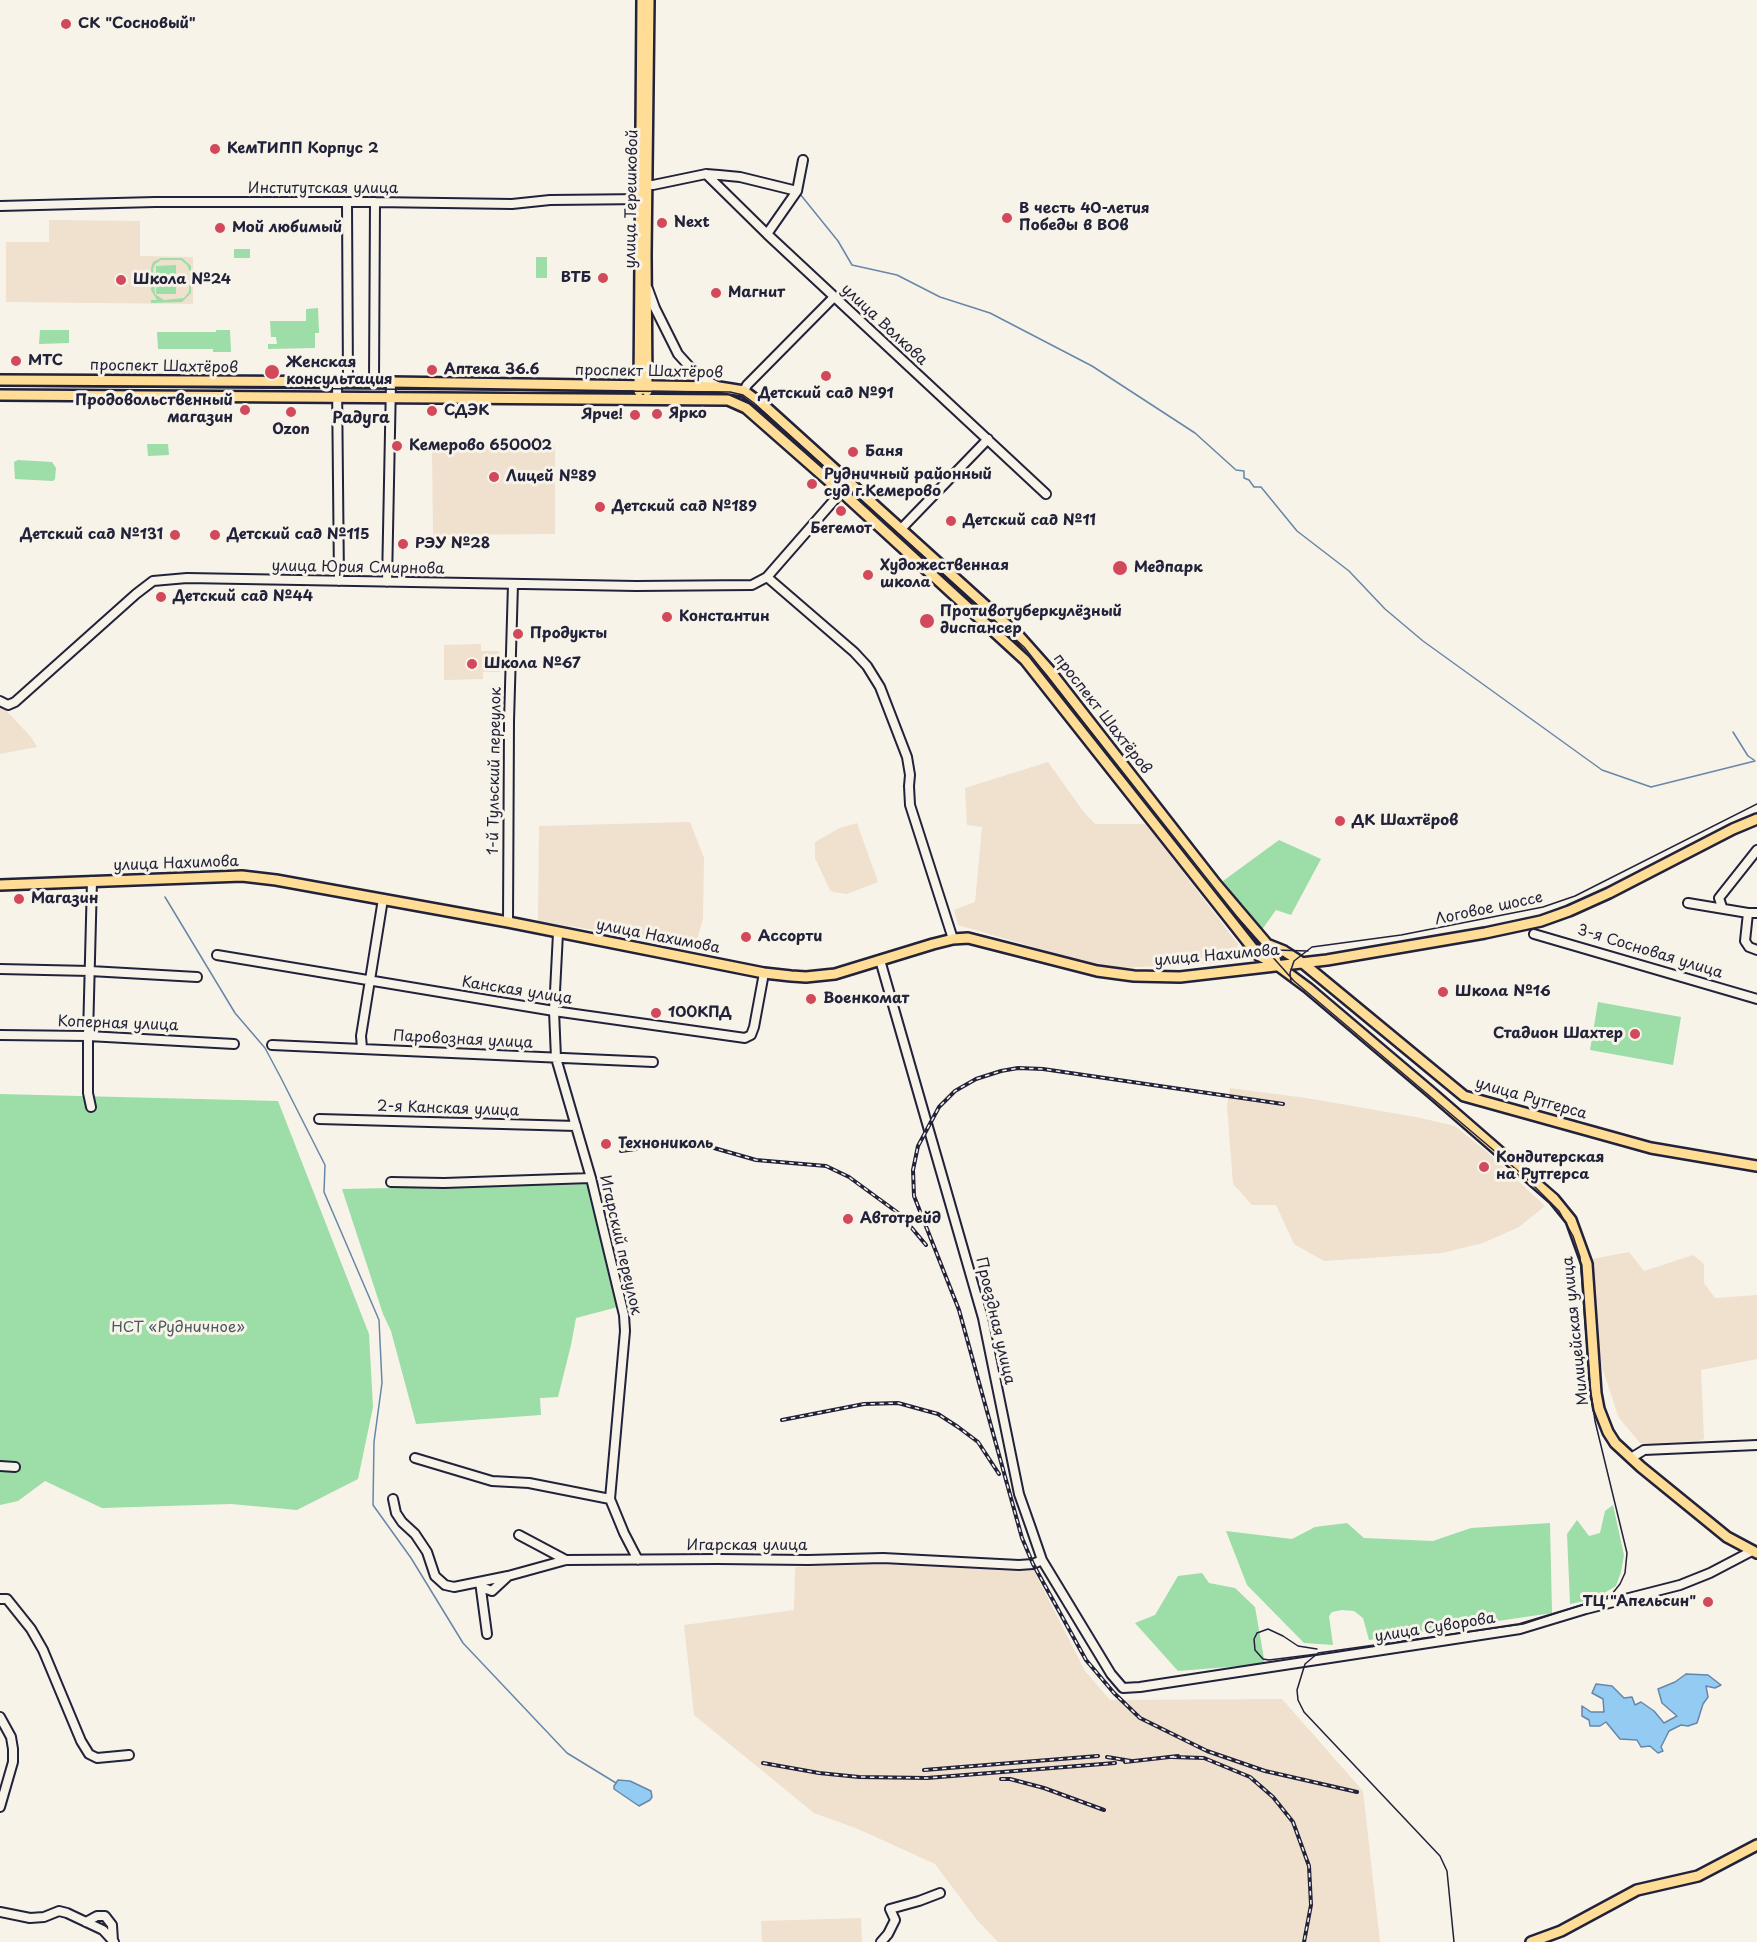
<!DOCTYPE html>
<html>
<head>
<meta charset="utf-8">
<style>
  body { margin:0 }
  canvas { display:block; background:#f7f3e8 }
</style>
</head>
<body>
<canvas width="1757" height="1942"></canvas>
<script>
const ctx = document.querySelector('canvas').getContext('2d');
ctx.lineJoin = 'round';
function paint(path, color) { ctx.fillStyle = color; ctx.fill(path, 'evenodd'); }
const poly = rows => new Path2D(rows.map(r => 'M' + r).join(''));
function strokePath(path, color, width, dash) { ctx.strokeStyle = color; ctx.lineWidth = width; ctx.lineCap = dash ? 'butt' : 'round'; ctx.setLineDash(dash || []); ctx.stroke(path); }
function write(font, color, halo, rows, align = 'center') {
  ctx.font = font + ' "Playpen Sans",sans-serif'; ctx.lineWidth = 6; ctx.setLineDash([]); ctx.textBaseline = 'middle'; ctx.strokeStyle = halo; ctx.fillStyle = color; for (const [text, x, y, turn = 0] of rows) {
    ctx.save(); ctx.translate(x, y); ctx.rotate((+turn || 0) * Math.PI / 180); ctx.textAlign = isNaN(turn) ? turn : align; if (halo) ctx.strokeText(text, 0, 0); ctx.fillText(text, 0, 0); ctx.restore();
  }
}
const built = poly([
  [49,220,140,221,140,256,193,257,193,304,6,302,6,242,49,242],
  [555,446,555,534,433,535,432,447],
  [481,644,481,651,499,651,500,672,483,672,483,679,444,680,444,645],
  [0,704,31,737,37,747,0,754],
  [1048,762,1083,811,1095,824,1146,824,1238,944,1233,962,1122,968,1089,963,958,925,954,910,975,902,982,827,967,825,965,788],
  [690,822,704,858,703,919,695,946,538,921,539,826],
  [857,823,878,882,847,894,833,892,830,890,815,858,815,842,840,828],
  [1230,1088,1306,1098,1416,1117,1455,1126,1487,1152,1545,1206,1519,1227,1483,1243,1442,1253,1324,1261,1294,1244,1276,1205,1252,1205,1233,1184,1227,1106],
  [1629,1252,1644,1271,1693,1255,1704,1264,1704,1283,1715,1298,1757,1295,1757,1359,1701,1370,1704,1439,1685,1446,1640,1443,1619,1418,1601,1364,1592,1259],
  [882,1563,1033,1569,1085,1671,1110,1700,1282,1699,1363,1791,1380,1942,998,1942,977,1920,935,1864,858,1829,814,1813,694,1715,684,1625,794,1610,795,1567],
  [861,1918,862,1942,762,1942,761,1921]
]);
const green = poly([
  [234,249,250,249,250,258,234,258],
  [536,257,547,257,547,278,536,278],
  [161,258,182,258,191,266,191,293,182,302,151,303,151,300,157,300,151,290,151,268,153,262],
  [161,260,181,260,187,265,190,272,189,292,184,298,164,300,155,294,153,269,155,264],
  [176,265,176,294,156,294,156,266],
  [318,308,319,333,315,333,315,348,268,349,268,344,277,344,276,337,271,337,270,321,306,321,306,309],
  [40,330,69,330,69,343,39,344],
  [216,330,230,330,231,352,213,352,213,349,158,349,157,332,216,332],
  [147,444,168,444,169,455,148,456],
  [18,460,52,462,56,468,55,479,53,481,15,479,14,462],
  [1279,840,1321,859,1291,915,1276,910,1261,931,1223,881],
  [1598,1002,1681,1017,1673,1065,1590,1050],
  [0,1094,278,1101,369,1334,373,1407,358,1479,297,1510,231,1504,102,1508,45,1481,18,1501,0,1505],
  [588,1184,618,1307,576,1318,571,1345,558,1397,540,1398,541,1415,416,1424,391,1331,383,1314,342,1189],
  [1613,1505,1624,1555,1621,1572,1616,1586,1594,1599,1570,1604,1567,1534,1577,1520,1589,1536,1600,1533,1605,1511],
  [1347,1523,1364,1538,1433,1541,1471,1528,1550,1523,1552,1613,1369,1640,1363,1618,1354,1611,1342,1610,1332,1612,1329,1616,1333,1645,1304,1643,1247,1585,1226,1531,1292,1539,1315,1527],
  [1202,1573,1209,1583,1235,1588,1255,1607,1265,1664,1178,1671,1135,1623,1155,1615,1178,1576]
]);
const water = poly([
  [1686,1674,1708,1675,1721,1685,1715,1688,1706,1686,1708,1697,1703,1704,1697,1723,1688,1726,1681,1725,1669,1731,1661,1747,1663,1751,1658,1753,1650,1746,1641,1747,1637,1740,1620,1739,1606,1722,1600,1726,1590,1726,1589,1720,1582,1716,1582,1706,1591,1712,1604,1712,1603,1699,1592,1693,1596,1684,1612,1686,1624,1698,1632,1697,1635,1705,1641,1702,1654,1711,1664,1723,1677,1716,1662,1703,1658,1689,1675,1682,1686,1674],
  [618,1780,630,1781,651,1791,652,1797,650,1800,639,1806,614,1789,614,1786,618,1780]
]);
const stream = poly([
  [800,194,838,241,852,265,897,275,940,297,990,313,1092,366,1195,433,1236,470,1244,471,1244,478,1249,480,1254,487,1261,487,1297,531,1349,571,1385,609,1423,641,1602,770,1651,787,1755,761],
  [1733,732,1748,756,1754,760],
  [165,897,235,1013,265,1048,281,1078,325,1165,324,1192,379,1320,382,1383,374,1442,373,1505,411,1558,463,1643,567,1753,616,1783]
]);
const minor = poly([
  [706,174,767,234,1046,494],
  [642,185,653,185,706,174,719,175,740,177,797,191,803,160],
  [347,203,348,382],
  [0,206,155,202,375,202,512,204,550,200,646,199],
  [767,234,797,191],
  [648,289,655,308,678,354,698,376,717,386],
  [337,382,339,581],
  [374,382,375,202],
  [744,391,747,385,834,297],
  [901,529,988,439],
  [767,577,854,652,867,666,880,687,907,757,910,775,909,786,910,805,953,939],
  [387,582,391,382],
  [0,701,8,705,15,702,136,594,153,581,187,578,636,586,752,585,767,577,850,482],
  [1688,903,1748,913,1757,913],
  [1722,907,1719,898,1757,850],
  [1748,913,1745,941,1749,947,1757,950],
  [508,922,509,721,513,584],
  [558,933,554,1011,556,1058,591,1178,624,1315,625,1331,610,1499,624,1533,638,1560],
  [1534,934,1757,999],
  [217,955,554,1011,745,1038,751,1035,754,1027,764,973],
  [880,960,983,1318,1019,1494,1031,1528,1042,1560,1111,1674,1123,1688,1140,1687,1520,1629,1586,1609,1680,1585,1710,1573,1752,1551],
  [0,969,90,971,197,977],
  [0,1035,88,1036,234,1044],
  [272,1045,653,1062],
  [362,1048,361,1036,383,899],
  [91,1107,88,1093,88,1036,92,881],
  [319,1119,576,1126],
  [391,1182,444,1183,591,1178],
  [415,1458,492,1481,529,1483,610,1499],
  [1631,1458,1644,1450,1757,1445],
  [0,1466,15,1467],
  [393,1499,396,1513,402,1522,415,1534,427,1552,435,1576,445,1585,454,1587,508,1576,566,1560,718,1559,808,1560,883,1558,1019,1565,1033,1564,1042,1560],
  [519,1535,566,1560],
  [480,1582,487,1634],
  [481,1587,492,1591,507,1577],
  [0,1599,7,1599,31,1629,43,1650,81,1741,89,1754,97,1758,129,1755],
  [0,1717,11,1737,13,1749,13,1762,0,1807],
  [0,1912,30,1918,44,1917,59,1911,67,1913,103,1930,114,1942],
  [86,1922,97,1916,105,1916,112,1925,113,1941],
  [881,1942,888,1934,895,1920,890,1909,919,1901,940,1893]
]);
const major = poly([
  [0,380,391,382,719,387,744,391,767,408,1018,635,1050,671,1216,884,1272,950,1277,965],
  [639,391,642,0],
  [647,391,646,255,649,0],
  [0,395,728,400,746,408,845,495,1025,660,1258,955,1277,965,1308,988,1432,1093,1554,1199,1571,1220,1587,1264,1596,1393,1599,1409,1608,1432,1615,1443,1641,1467,1727,1537,1757,1553],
  [0,885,242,876,276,880,508,922,764,973,791,976,806,977,835,974,933,944,953,939,968,938,1097,971,1134,976,1180,977,1327,960,1485,933,1541,921,1569,911,1609,893,1733,829,1757,819],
  [1269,945,1284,951,1304,964,1464,1096,1651,1148,1757,1166],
  [1531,1942,1561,1931,1637,1890,1698,1876,1757,1845]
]);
const tram = poly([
  [0,386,730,392,743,395,754,403,1024,647,1237,917,1294,981,1524,1176,1559,1211,1573,1236,1580,1257,1590,1386,1595,1421,1627,1553,1625,1573,1620,1584,1612,1594,1606,1597,1523,1624,1318,1653,1305,1664,1297,1690,1298,1700,1304,1712,1440,1856,1447,1871,1454,1942],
  [1262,944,1275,950,1308,951],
  [1291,982,1290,973,1294,961,1312,947,1401,935,1543,907,1575,896,1757,804],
  [1317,1654,1269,1660,1263,1659,1255,1650,1254,1639,1257,1633,1268,1629,1283,1636,1298,1646,1317,1649]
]);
const rail = poly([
  [1283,1104,1043,1069,1018,1068,1001,1071,976,1079,955,1091,939,1107,918,1146,913,1170,914,1196,959,1310,1022,1538,1033,1564,1086,1660,1114,1693,1140,1718,1207,1751,1265,1771,1357,1792],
  [621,1151,679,1143,707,1146,756,1160,826,1166,849,1177,901,1215,926,1245],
  [782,1420,864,1404,898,1403,938,1414,958,1427,978,1442,999,1474],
  [1107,1757,1131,1761],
  [1172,1757,1204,1758,1250,1777,1273,1797,1293,1822,1309,1866,1311,1905,1304,1942],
  [1125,1762,1178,1756],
  [763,1763,819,1773,859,1777,927,1778,1115,1763],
  [924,1770,1098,1756],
  [1001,1779,1010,1779,1044,1788,1104,1810]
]);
const markers = [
  [66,24,6,"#d1495b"],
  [215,149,6,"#d1495b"],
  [1007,218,6,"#d1495b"],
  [662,223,6,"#d1495b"],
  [220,228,6,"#d1495b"],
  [603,278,6,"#d1495b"],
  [121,280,6,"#d1495b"],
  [716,293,6,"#d1495b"],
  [16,361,6,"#d1495b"],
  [432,370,6,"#d1495b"],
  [272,372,8,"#d1495b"],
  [826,376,6,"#d1495b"],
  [245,410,6,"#d1495b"],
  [432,411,6,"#d1495b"],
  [291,412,6,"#d1495b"],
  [657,414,6,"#d1495b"],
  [635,415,6,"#d1495b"],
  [397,446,6,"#d1495b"],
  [853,452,6,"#d1495b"],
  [494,477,6,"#d1495b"],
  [812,484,6,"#d1495b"],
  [600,507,6,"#d1495b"],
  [841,511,6,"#d1495b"],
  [951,521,6,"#d1495b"],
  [175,535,6,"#d1495b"],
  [215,535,6,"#d1495b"],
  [403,544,6,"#d1495b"],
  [1120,568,8,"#d1495b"],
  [868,575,6,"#d1495b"],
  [161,597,6,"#d1495b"],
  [667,617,6,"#d1495b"],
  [927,621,8,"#d1495b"],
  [518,634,6,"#d1495b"],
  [472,664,6,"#d1495b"],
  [1340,821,6,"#d1495b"],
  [19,899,6,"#d1495b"],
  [746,937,6,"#d1495b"],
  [1443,992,6,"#d1495b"],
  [811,999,6,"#d1495b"],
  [656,1013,6,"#d1495b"],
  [1635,1034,6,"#d1495b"],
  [606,1144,6,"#d1495b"],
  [1484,1167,6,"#d1495b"],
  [848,1219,6,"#d1495b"],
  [1708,1602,6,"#d1495b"]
];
const poiNames = [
  ["СК \"Сосновый\"",78,24],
  ["КемТИПП Корпус 2",227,149],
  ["В честь 40-летия",1019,209],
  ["Победы в ВОв",1019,226],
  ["Next",674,223],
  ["Мой любимый",232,228],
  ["ВТБ",591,278,"right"],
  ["Школа №24",133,280],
  ["Магнит",728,293],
  ["МТС",28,361],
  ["Женская",286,363],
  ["консультация",286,380],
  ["Аптека 36.6",444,370],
  ["Детский сад №91",826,394,"center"],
  ["Продовольственный",233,401,"right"],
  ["магазин",233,418,"right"],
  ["СДЭК",444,411],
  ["Ярко",669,414],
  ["Ярче!",623,415,"right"],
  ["Ozon",291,430,"center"],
  ["Кемерово 650002",409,446],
  ["Баня",865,452],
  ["Рудничный районный",824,475],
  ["суд г.Кемерово",824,492],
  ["Лицей №89",506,477],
  ["Детский сад №189",612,507],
  ["Детский сад №11",963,521],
  ["Бегемот",841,529,"center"],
  ["Детский сад №131",163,535,"right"],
  ["Детский сад №115",227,535],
  ["РЭУ №28",415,544],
  ["Художественная",880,566],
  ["школа",880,583],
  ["Медпарк",1134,568],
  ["Детский сад №44",173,597],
  ["Противотуберкулёзный",940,612],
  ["диспансер",940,629],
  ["Константин",679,617],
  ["Продукты",530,634],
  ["Школа №67",484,664],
  ["ДК Шахтёров",1352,821],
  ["Магазин",31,899],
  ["Ассорти",758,937],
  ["Школа №16",1455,992],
  ["Военкомат",823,999],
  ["100КПД",668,1013],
  ["Стадион Шахтер",1623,1034,"right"],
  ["Технониколь",618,1144],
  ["Кондитерская",1496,1158],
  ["на Рутгерса",1496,1175],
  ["Автотрейд",860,1219],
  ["ТЦ \"Апельсин\"",1696,1602,"right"]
];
const streetNames = [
  ["Институтская улица",323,189],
  ["улица Терешковой",632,199,-89],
  ["улица Волкова",884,325,43],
  ["проспект Шахтёров",164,367,1],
  ["проспект Шахтёров",649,372,1],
  ["улица Юрия Смирнова",358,568,1],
  ["проспект Шахтёров",1102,714,52],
  ["1-й Тульский переулок",495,771,-89],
  ["улица Нахимова",176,864,-2],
  ["Логовое шоссе",1489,909,-12],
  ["улица Нахимова",658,937,11],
  ["3-я Сосновая улица",1650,952,17],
  ["улица Нахимова",1217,956,-5],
  ["Канская улица",517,991,9],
  ["Коперная улица",118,1024,2],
  ["Паровозная улица",463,1040,3],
  ["улица Рутгерса",1531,1099,16],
  ["2-я Канская улица",448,1109,2],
  ["Игарский переулок",620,1245,77],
  ["Проездная улица",995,1321,77],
  ["Милицейская улица",1576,1331,-96],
  ["Игарская улица",747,1546],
  ["улица Суворова",1435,1628,-9]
];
const parkNames = [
  ["НСТ «Рудничное»",178,1328]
];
const neighbourhoodNames = [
  ["Радуга",361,419]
];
paint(built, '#f0e0ce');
paint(green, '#9ddda7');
paint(water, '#94cbf3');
strokePath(water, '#6687a9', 1.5);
strokePath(stream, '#6687a9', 1.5);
strokePath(minor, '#22223b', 12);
strokePath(major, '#22223b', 14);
strokePath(minor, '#f7f3e8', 8);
strokePath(major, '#ffdd96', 9);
strokePath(tram, '#22223b', 1.5);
strokePath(rail, '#22223b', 4);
strokePath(rail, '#f7f3e8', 1.5, [4.5]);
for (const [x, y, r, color] of markers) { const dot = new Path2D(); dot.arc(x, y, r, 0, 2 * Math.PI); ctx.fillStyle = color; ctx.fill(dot); strokePath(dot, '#f7f3e8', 2); }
write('bold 15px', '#22223b', '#f7f3e8', poiNames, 'left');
write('15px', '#22223b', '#f7f3e8', streetNames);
write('15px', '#475a5b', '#f7f3e8', parkNames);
write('bold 16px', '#22223b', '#f7f3e8', neighbourhoodNames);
</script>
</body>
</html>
